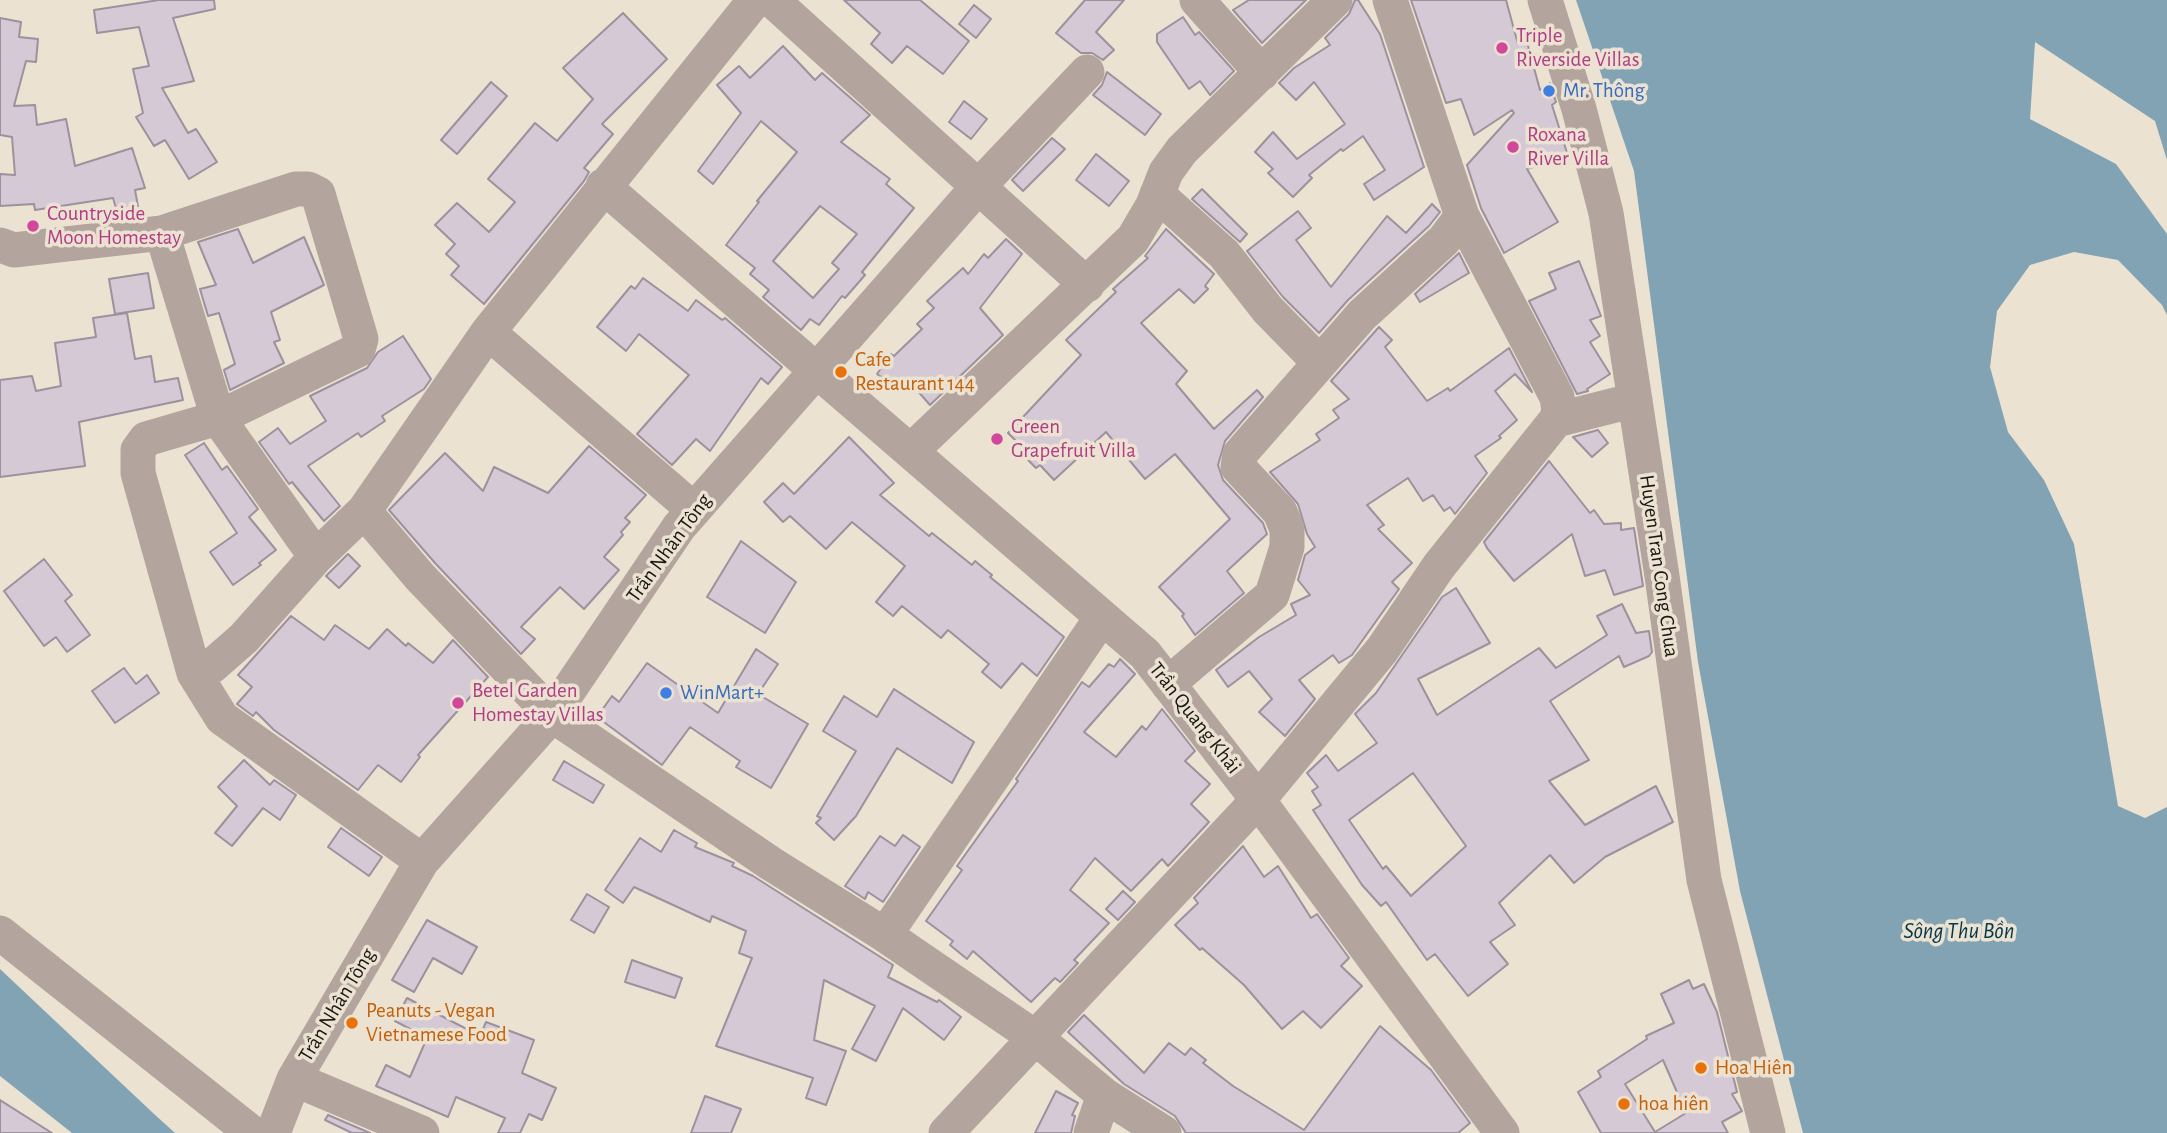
<!DOCTYPE html>
<html>
<head>
<meta charset="utf-8">
<style>
  body { margin:0 }
  canvas { display:block; background:#ebe2d2 }
</style>
</head>
<body>
<canvas width="2167" height="1133"></canvas>
<script>
const ctx = document.querySelector('canvas').getContext('2d');
ctx.lineJoin = 'round';
function paint(path, color) { ctx.fillStyle = color; ctx.fill(path, 'evenodd'); }
const poly = rows => new Path2D(rows.map(r => 'M' + r).join(''));
function strokePath(path, color, width, dash) { ctx.strokeStyle = color; ctx.lineWidth = width; ctx.lineCap = dash ? 'butt' : 'round'; ctx.setLineDash(dash || []); ctx.stroke(path); }
function write(font, color, halo, rows, align = 'center') {
  ctx.font = font + ' "Alegreya Sans",sans-serif'; ctx.lineWidth = 7; ctx.setLineDash([]); ctx.textBaseline = 'middle'; ctx.strokeStyle = halo; ctx.fillStyle = color; for (const [text, x, y, turn = 0] of rows) {
    ctx.save(); ctx.translate(x, y); ctx.rotate((+turn || 0) * Math.PI / 180); ctx.textAlign = isNaN(turn) ? turn : align; if (halo) ctx.strokeText(text, 0, 0); ctx.fillText(text, 0, 0); ctx.restore();
  }
}
const water = poly([
  [1576,0,2167,0,2167,160,2155,121,2035,42,2030,119,2116,164,2167,234,2167,315,2162,305,2118,260,2074,252,2030,265,1997,311,1990,367,2008,432,2044,480,2074,544,2118,806,2145,818,2167,807,2167,1133,1803,1133,1740,891,1698,662,1634,171],
  [0,969,153,1113,175,1133,72,1133,0,1076]
]);
const building = poly([
  [159,0,214,0,215,9,173,18,194,81,162,88,188,133,196,129,217,162,189,179,165,140,154,146,136,117,143,113,133,69,149,66,139,27,97,33,94,10,159,0],
  [844,0,920,0,969,41,943,74,907,46,892,63,871,44,880,33,844,0],
  [1085,0,1124,0,1096,32,1114,50,1103,60,1092,53,1081,53,1056,33,1085,0],
  [1249,0,1306,0,1262,43,1233,10,1249,0],
  [1355,0,1358,0,1380,34,1424,167,1374,200,1364,184,1385,170,1363,136,1343,151,1341,149,1309,175,1312,178,1293,197,1268,173,1273,169,1255,152,1273,132,1297,159,1345,124,1314,82,1296,100,1279,83,1294,68,1330,45,1325,38,1349,14,1355,0],
  [1411,0,1506,0,1518,44,1527,42,1540,90,1550,83,1556,102,1552,105,1568,156,1527,169,1558,222,1504,253,1481,208,1467,165,1514,113,1512,110,1474,135,1461,99,1446,103,1411,0],
  [974,5,991,19,976,38,959,24,974,5],
  [623,13,667,59,602,124,613,134,584,168,589,172,584,181,484,304,451,275,459,266,446,254,455,244,435,225,457,203,489,232,515,202,488,179,535,123,557,141,593,99,563,68,623,13],
  [1183,17,1195,35,1199,32,1234,71,1210,95,1200,81,1189,89,1157,42,1157,34,1183,17],
  [0,18,21,22,19,37,38,39,36,62,26,61,14,106,35,105,37,125,66,119,75,166,132,148,145,188,135,190,139,212,119,218,113,198,35,210,34,204,0,206,0,174,15,175,12,137,0,135,0,18],
  [783,46,815,80,822,73,870,115,841,142,890,179,886,184,914,208,862,272,865,275,845,298,842,296,819,325,810,319,801,330,763,297,769,290,750,274,755,268,726,245,759,202,757,201,797,152,761,121,713,184,698,171,741,113,717,85,739,66,750,78,783,46],
  [820,206,857,234,832,263,839,269,813,298,773,261,820,206],
  [1107,72,1161,114,1145,135,1093,95,1102,85,1107,72],
  [491,82,507,96,457,154,441,140,491,82],
  [964,101,987,119,971,139,949,122,964,101],
  [1052,138,1065,149,1023,191,1012,180,1052,138],
  [1096,154,1129,181,1109,206,1076,180,1096,154],
  [1202,189,1247,234,1240,242,1192,199,1202,189],
  [1432,204,1440,212,1429,226,1348,300,1319,333,1283,297,1247,251,1298,211,1311,228,1296,240,1331,287,1387,216,1406,233,1432,204],
  [238,229,253,263,304,237,324,285,271,312,280,340,274,342,284,363,230,390,224,370,235,364,219,313,208,316,200,289,216,285,198,242,238,229],
  [1166,229,1214,274,1205,286,1208,289,1194,303,1179,289,1141,323,1187,371,1176,384,1214,429,1257,390,1263,397,1225,441,1218,465,1223,480,1263,523,1267,534,1227,571,1244,593,1195,635,1182,616,1184,614,1159,587,1230,519,1175,454,1145,479,1106,432,1054,480,1040,465,1036,468,1022,454,1026,451,1008,433,1081,355,1066,340,1116,292,1113,289,1148,258,1145,256,1166,229],
  [1006,239,1022,254,980,308,1003,335,930,405,909,381,902,391,877,374,891,354,894,356,922,329,917,324,934,308,927,301,963,268,968,274,984,254,988,258,1006,239],
  [1459,253,1469,273,1420,302,1415,294,1459,253],
  [1579,261,1601,316,1590,320,1600,336,1590,342,1610,374,1587,389,1588,391,1577,394,1529,301,1556,289,1549,273,1579,261],
  [148,273,154,308,115,314,109,279,148,273],
  [643,278,688,311,696,300,722,320,725,318,782,367,768,384,761,378,710,451,696,439,672,465,637,434,689,375,639,334,626,351,597,327,631,286,635,289,643,278],
  [127,313,135,359,151,356,155,382,178,378,183,400,79,422,85,466,0,477,0,380,32,376,36,391,61,386,55,343,96,337,93,318,127,313],
  [1379,327,1392,340,1385,347,1427,401,1448,388,1450,391,1509,348,1532,392,1515,374,1495,391,1517,420,1499,436,1501,438,1475,456,1487,473,1455,514,1450,507,1444,511,1433,495,1423,501,1408,478,1367,505,1384,525,1378,529,1412,563,1392,582,1399,589,1352,655,1339,663,1333,655,1299,680,1315,699,1285,736,1259,712,1272,699,1249,671,1228,687,1216,670,1259,637,1296,615,1291,604,1310,595,1298,580,1305,555,1315,547,1307,534,1298,504,1270,472,1320,440,1316,434,1339,418,1333,410,1349,399,1331,381,1379,327],
  [403,336,431,379,424,389,382,416,385,421,361,437,358,433,308,466,340,506,324,521,292,482,289,484,259,442,278,428,290,444,326,421,310,396,367,368,378,352,403,336],
  [1598,430,1608,443,1592,457,1573,437,1598,430],
  [849,437,894,483,880,495,929,536,932,533,972,565,975,561,992,575,990,577,1064,637,1037,676,1022,663,1001,688,982,672,989,664,948,630,941,638,902,606,893,616,876,602,905,566,852,522,826,549,790,516,783,522,764,502,783,483,794,494,849,437],
  [204,443,222,470,227,466,258,509,249,517,276,550,259,563,261,565,233,585,210,552,237,533,185,455,204,443],
  [589,446,646,495,625,518,630,522,621,532,623,535,604,557,619,570,584,609,560,587,521,627,535,639,521,654,435,563,389,510,445,453,483,491,494,467,548,493,589,446],
  [1549,461,1590,513,1594,510,1604,524,1621,523,1621,530,1634,528,1643,586,1614,595,1605,570,1585,576,1572,534,1514,581,1487,548,1484,542,1549,461],
  [741,541,796,582,765,633,707,597,741,541],
  [348,554,360,566,339,588,326,576,348,554],
  [44,559,72,595,65,601,90,635,67,652,56,637,44,646,4,591,44,559],
  [1456,588,1490,643,1418,679,1437,715,1539,648,1556,668,1607,635,1597,616,1622,604,1636,633,1649,631,1652,652,1649,656,1624,667,1619,656,1550,701,1589,760,1549,781,1585,825,1656,786,1673,822,1605,857,1574,883,1550,855,1499,903,1515,925,1490,942,1508,964,1468,996,1435,954,1427,960,1386,902,1381,906,1362,885,1313,810,1321,805,1312,791,1318,787,1307,773,1326,755,1338,771,1377,743,1355,714,1376,693,1442,597,1456,588],
  [1413,773,1466,846,1411,896,1386,866,1383,869,1349,820,1413,773],
  [291,616,324,640,335,625,369,649,387,629,406,646,408,643,433,663,453,640,488,677,418,755,420,757,401,782,378,765,358,790,274,730,256,712,253,716,237,704,252,687,238,675,291,616],
  [756,649,778,664,758,694,808,724,771,788,736,767,740,761,690,727,662,765,597,717,612,696,619,702,647,663,718,713,756,649],
  [1120,659,1135,674,1084,732,1116,757,1142,726,1146,730,1162,709,1195,751,1185,761,1210,784,1191,804,1209,822,1168,866,1162,859,1131,891,1095,858,1070,890,1109,923,1074,960,1078,963,1060,982,1055,978,1031,1002,973,951,967,959,950,945,953,941,926,921,962,870,957,866,1018,781,1016,779,1082,682,1089,687,1109,664,1114,667,1120,659],
  [124,668,136,684,147,675,159,693,115,723,92,691,124,668],
  [894,689,974,742,952,783,897,748,856,816,834,840,816,823,821,818,817,816,856,751,823,731,844,696,877,717,894,689],
  [244,760,270,785,274,780,296,795,280,820,263,808,232,846,215,833,237,806,218,787,244,760],
  [564,761,604,785,593,803,553,780,564,761],
  [341,828,382,857,369,876,328,847,341,828],
  [674,830,697,843,695,847,734,863,732,866,753,876,893,965,888,977,937,1002,939,1000,961,1017,944,1040,903,1008,876,1061,852,1049,875,1006,824,980,814,1040,846,1051,826,1105,806,1098,813,1078,716,1046,752,958,739,953,746,931,712,916,710,922,634,887,623,903,605,890,640,838,661,852,674,830],
  [903,835,920,847,883,902,868,892,865,899,845,886,880,836,895,846,903,835],
  [1243,846,1264,877,1278,866,1311,918,1317,914,1349,958,1341,966,1362,986,1321,1028,1303,1011,1282,1029,1244,985,1202,948,1200,950,1175,925,1198,903,1194,898,1243,846],
  [1123,891,1135,902,1118,920,1106,909,1123,891],
  [587,894,609,907,594,933,571,920,587,894],
  [427,920,477,947,462,974,433,958,414,992,392,980,427,920],
  [632,960,682,978,675,998,625,982,632,960],
  [1689,980,1693,989,1704,984,1717,1012,1737,1092,1732,1094,1742,1111,1722,1122,1728,1133,1601,1133,1578,1092,1601,1077,1598,1071,1647,1039,1646,1036,1674,1023,1661,994,1689,980],
  [1663,1060,1686,1113,1655,1132,1625,1084,1663,1060],
  [407,998,480,1036,486,1022,534,1040,522,1073,556,1088,542,1120,529,1114,520,1133,498,1133,505,1118,456,1097,448,1117,376,1086,386,1065,410,1077,427,1038,395,1021,407,998],
  [1084,1015,1144,1073,1169,1043,1185,1055,1191,1048,1206,1060,1203,1063,1233,1086,1304,1130,1380,1026,1431,1070,1470,1123,1458,1133,1186,1133,1175,1116,1124,1084,1068,1032,1084,1015],
  [1056,1091,1078,1103,1072,1115,1075,1116,1071,1133,1035,1133,1056,1091],
  [705,1096,741,1109,731,1133,691,1133,705,1096],
  [0,1100,52,1133,0,1133,0,1100],
  [328,1115,370,1133,352,1133,325,1120,328,1115]
]);
const minor = poly([
  [772,0,1087,285],
  [1197,0,1262,73],
  [1545,0,1579,109,1606,213,1662,576,1704,880,1768,1133],
  [603,186,1145,654,1258,800,1502,1133],
  [1157,194,1224,254,1268,310,1319,362],
  [162,233,218,418,316,557],
  [0,245,14,250,162,233,296,189,308,189,318,194,361,339,358,350,218,418,146,439,138,450,138,473,194,673,222,718,422,861],
  [488,332,694,510],
  [1556,420,1635,400],
  [911,451,1133,239,1153,205,1166,172,1182,150,1335,0],
  [364,511,420,577,552,715,770,863,885,935,1036,1038,1104,1095,1164,1133],
  [194,673,212,666,244,638,316,557,364,511,488,332,755,0],
  [1168,684,1272,595,1287,547,1287,529,1280,512,1238,467,1240,454,1362,315,1444,240,1462,216],
  [0,933,252,1133],
  [885,935,1102,617],
  [294,1079,422,1133],
  [273,1133,294,1079,422,861,552,715,679,527,977,188,1087,72],
  [946,1133,1258,800,1382,650,1439,566,1556,420,1559,411,1557,397,1462,216,1390,0],
  [1091,1133,1104,1095]
]);
const markers = [
  [1502,48,7,"#d1479c"],
  [1549,91,7,"#3f7fe0"],
  [1513,147,7,"#d1479c"],
  [33,226,7,"#d1479c"],
  [841,372,7,"#e8710a"],
  [997,439,7,"#d1479c"],
  [666,693,7,"#3f7fe0"],
  [458,703,7,"#d1479c"],
  [352,1023,7,"#e8710a"],
  [1701,1068,7,"#e8710a"],
  [1624,1104,7,"#e8710a"]
];
const hotelNames = [
  ["Triple",1516,36],
  ["Riverside Villas",1516,60],
  ["Roxana",1527,135],
  ["River Villa",1527,159],
  ["Countryside",47,214],
  ["Moon Homestay",47,238],
  ["Green",1011,427],
  ["Grapefruit Villa",1011,451],
  ["Betel Garden",472,691],
  ["Homestay Villas",472,715]
];
const shopNames = [
  ["Mr. Thông",1563,91],
  ["WinMart+",680,693]
];
const foodNames = [
  ["Cafe",855,360],
  ["Restaurant 144",855,384],
  ["Peanuts - Vegan",366,1011],
  ["Vietnamese Food",366,1035],
  ["Hoa Hiên",1715,1068],
  ["hoa hiên",1638,1104]
];
const streetNames = [
  ["Trần Nhân Tông",669,548,-54],
  ["Huyen Tran Cong Chua",1659,566,82],
  ["Trần Quang Khải",1195,718,52],
  ["Trần Nhân Tông",337,1005,-59]
];
const waterNames = [
  ["Sông Thu Bồn",1959,931]
];
paint(water, '#81a3b4');
paint(building, '#d5c9d6');
strokePath(building, '#9d919d', 2);
strokePath(minor, '#b3a59d', 35);
for (const [x, y, r, color] of markers) { const dot = new Path2D(); dot.arc(x, y, r, 0, 2 * Math.PI); ctx.fillStyle = color; ctx.fill(dot); strokePath(dot, '#ebe2d2', 2.5); }
write('21px', '#b23c85', '#ebe2d2', hotelNames, 'left');
write('21px', '#366cbe', '#ebe2d2', shopNames, 'left');
write('21px', '#c56008', '#ebe2d2', foodNames, 'left');
write('21px', '#191610', '#ebe2d2', streetNames);
write('italic 23px', '#05384b', '#ebe2d2', waterNames);
</script>
</body>
</html>
